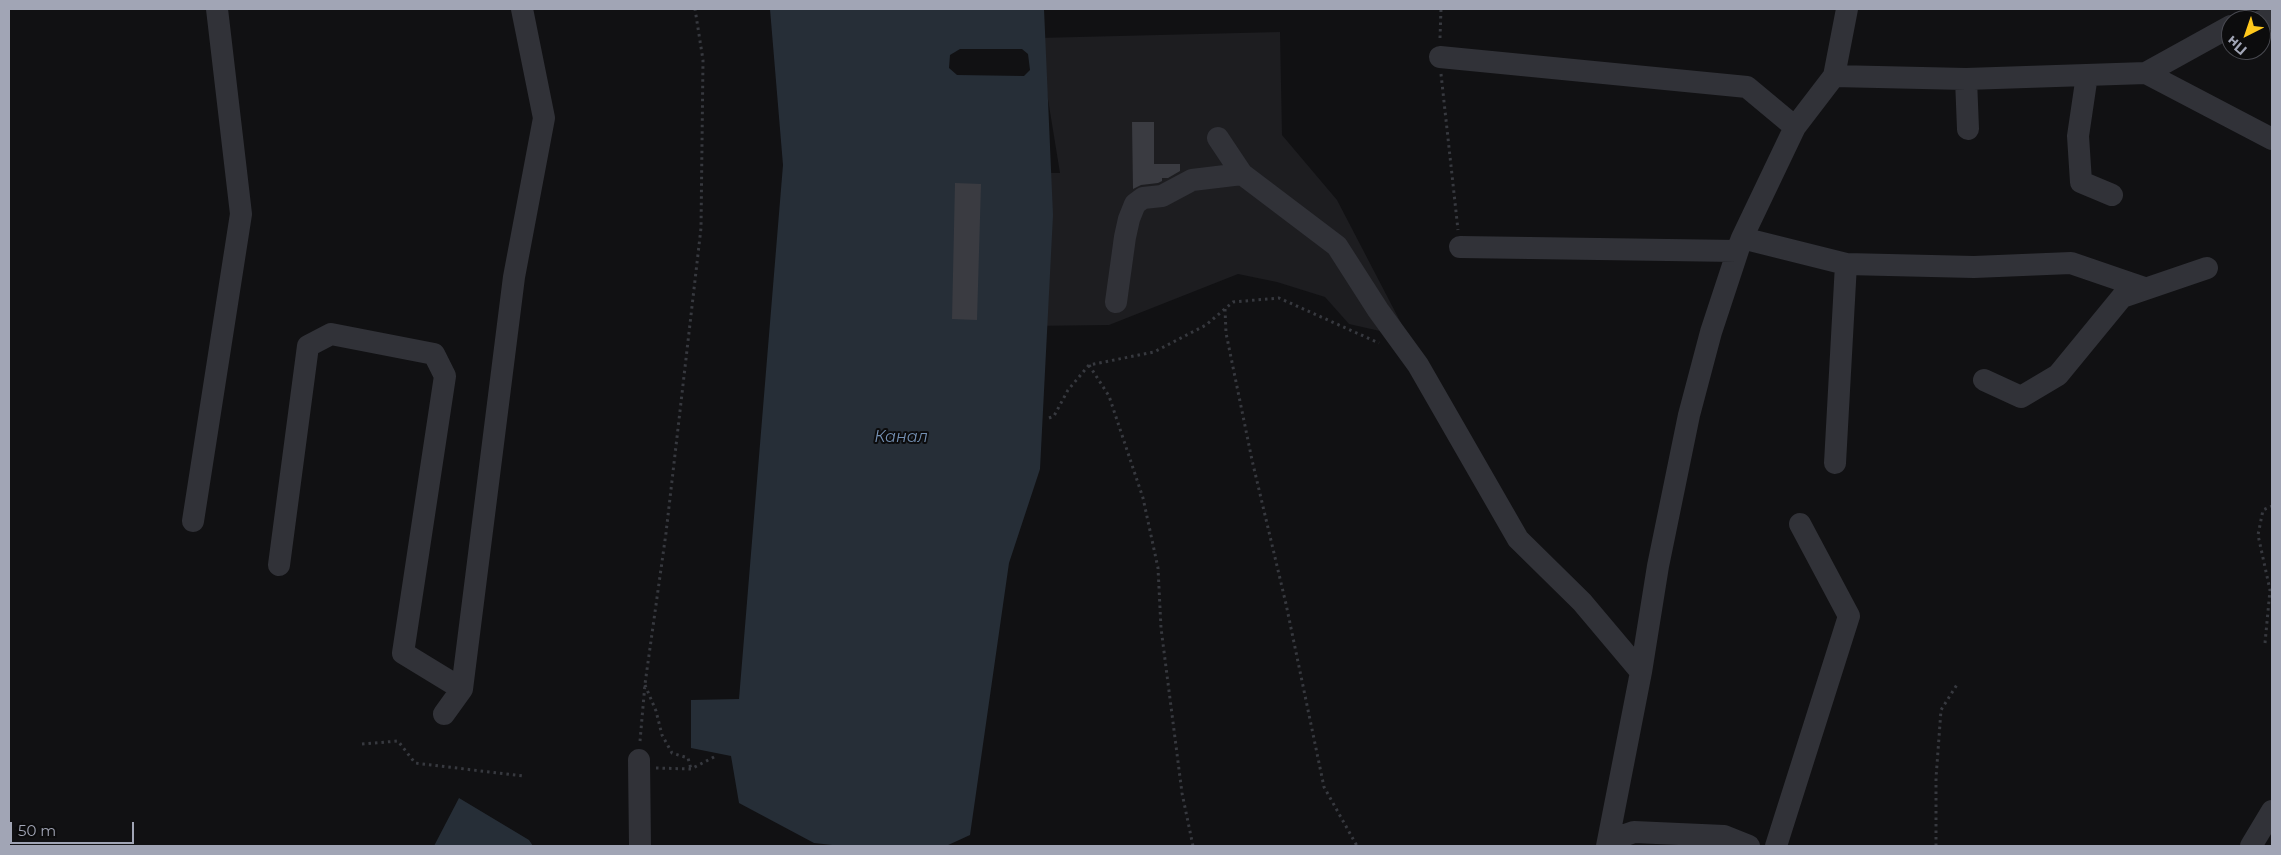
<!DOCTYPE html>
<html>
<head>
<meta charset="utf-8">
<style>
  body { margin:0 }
  #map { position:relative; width:2281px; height:855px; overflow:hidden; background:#111113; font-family:Montserrat,sans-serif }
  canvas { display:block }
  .frame { position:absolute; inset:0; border:10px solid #a1a5b5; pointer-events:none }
  .north { position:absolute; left:2221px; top:10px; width:50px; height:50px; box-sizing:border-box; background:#0c0c0d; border:1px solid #484950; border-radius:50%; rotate:221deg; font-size:14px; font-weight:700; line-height:20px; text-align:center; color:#a1a5b5 }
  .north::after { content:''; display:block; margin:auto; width:18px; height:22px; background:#ffc81c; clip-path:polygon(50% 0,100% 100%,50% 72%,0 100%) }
  .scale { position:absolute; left:10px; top:822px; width:124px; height:22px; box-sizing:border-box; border:2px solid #a1a5b5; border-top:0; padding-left:6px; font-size:15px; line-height:18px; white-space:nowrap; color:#a1a5b5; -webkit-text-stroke:4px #0c0c0d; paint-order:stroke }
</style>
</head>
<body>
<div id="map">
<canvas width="2281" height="855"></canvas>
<div class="frame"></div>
<div class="north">Пн</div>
<div class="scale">50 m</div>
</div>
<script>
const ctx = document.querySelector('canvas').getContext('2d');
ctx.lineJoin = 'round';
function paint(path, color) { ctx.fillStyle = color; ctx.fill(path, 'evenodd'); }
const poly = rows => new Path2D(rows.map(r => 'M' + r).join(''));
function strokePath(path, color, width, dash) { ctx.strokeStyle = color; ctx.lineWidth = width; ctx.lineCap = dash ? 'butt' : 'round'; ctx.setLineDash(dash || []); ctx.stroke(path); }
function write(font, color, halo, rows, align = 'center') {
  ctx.font = font + ' Montserrat,sans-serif'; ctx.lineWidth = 4; ctx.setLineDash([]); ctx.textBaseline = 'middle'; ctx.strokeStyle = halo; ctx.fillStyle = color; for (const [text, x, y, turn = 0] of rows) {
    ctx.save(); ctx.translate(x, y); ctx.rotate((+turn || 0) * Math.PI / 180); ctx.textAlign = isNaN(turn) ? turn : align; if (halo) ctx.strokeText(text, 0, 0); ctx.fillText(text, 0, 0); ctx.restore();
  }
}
const built = poly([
  [1280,32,1282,135,1337,200,1401,323,1380,331,1349,324,1325,297,1277,282,1238,274,1109,325,947,327,943,172,1060,173,1038,38]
]);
const water = poly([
  [770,9,1044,9,1053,215,1040,469,1009,563,970,835,946,846,841,846,814,843,739,803,731,756,691,748,691,700,739,699,783,165],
  [459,798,529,840,533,846,434,846]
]);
const pier = poly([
  [960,49,1022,49,1028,54,1030,70,1024,76,957,75,949,68,950,55]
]);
const building = poly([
  [1132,122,1154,122,1154,164,1180,164,1180,171,1168,178,1162,178,1162,181,1158,183,1141,185,1133,189],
  [955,183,981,184,977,320,952,319]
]);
const path = poly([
  [1440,38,1441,9],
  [1441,74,1458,230],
  [1225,309,1226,333,1252,460,1286,604,1324,787,1357,846],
  [1049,418,1054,416,1068,390,1089,365],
  [2265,643,2270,590,2258,535,2263,510,2272,506],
  [645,685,656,711,662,735,672,753,688,758,691,769],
  [640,741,645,684,666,533,701,228,703,60,695,9],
  [362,744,398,741,415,763,523,776],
  [656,768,691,769,716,756],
  [1193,846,1182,793,1161,628,1158,568,1143,498,1109,396,1089,365,1154,352,1206,325,1233,302,1279,298,1379,343],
  [1936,846,1936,778,1941,710,1958,683]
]);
const minor = poly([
  [2261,21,2272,19],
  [1440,57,1747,87,1795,127],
  [2146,73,2272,139],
  [2087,75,2078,136,2081,182,2112,195],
  [1834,76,1966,79,2146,73,2231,26],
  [1966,79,1968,129],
  [1218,138,1242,174,1337,246,1378,310,1418,365,1518,539,1582,602,1641,672],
  [1460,247,1737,251,1742,238,1846,264,1974,267,2071,263,2144,288],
  [1116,302,1125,237,1129,219,1135,204,1143,198,1162,196,1192,180,1242,174],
  [1984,380,2021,397,2058,375,2122,297,2207,268],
  [1835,463,1846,264],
  [193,521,241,214,217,9],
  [279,565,308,346,331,334,434,354,445,376,403,653,462,689],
  [444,714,462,689,514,277,544,118,522,9],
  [639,760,640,846],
  [1608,841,1634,832,1724,836,1749,846],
  [1607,846,1641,672,1658,566,1689,415,1711,332,1742,238,1795,127,1834,76,1847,9],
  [1776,846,1849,616,1800,524],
  [2251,846,2272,811]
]);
const waterNames = [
  ["Канал",901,437]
];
paint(built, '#1d1d20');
paint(water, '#262e37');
paint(pier, '#111113');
paint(building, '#3a3b41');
strokePath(path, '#37393f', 3, [2.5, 4]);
strokePath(minor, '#313238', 22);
write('italic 16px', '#7490b3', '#0c0c0d', waterNames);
</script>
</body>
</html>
